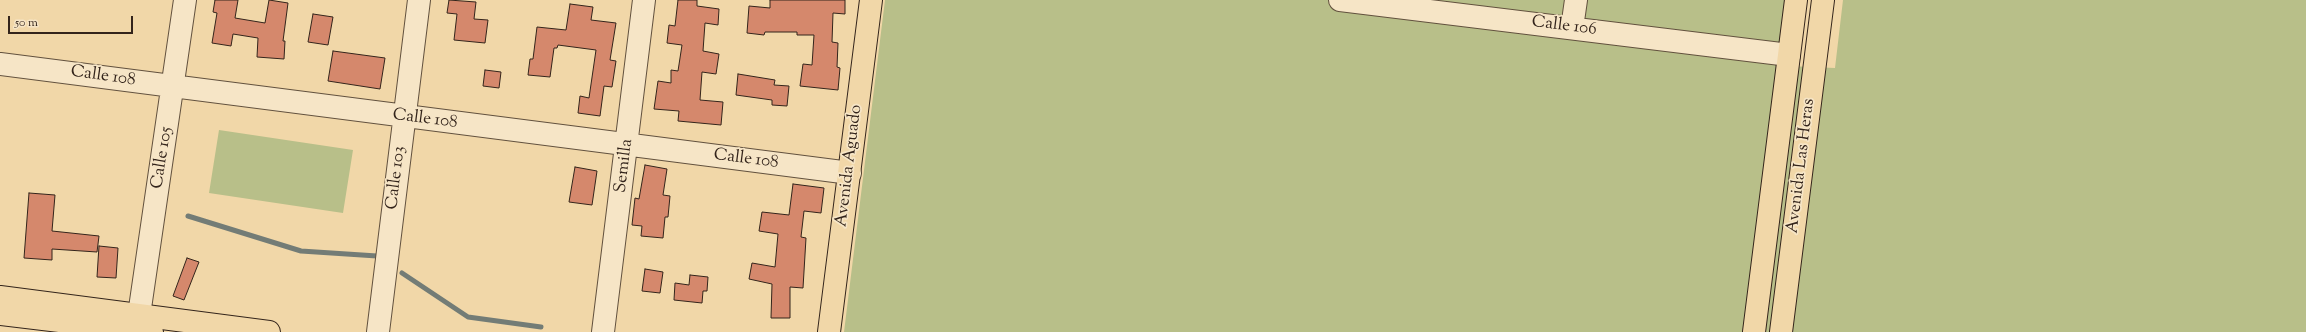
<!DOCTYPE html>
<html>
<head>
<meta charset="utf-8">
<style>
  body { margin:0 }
  #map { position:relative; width:2306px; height:332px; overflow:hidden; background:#f1d7a8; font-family:"Sorts Mill Goudy",serif }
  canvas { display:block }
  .scale { position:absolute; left:8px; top:16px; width:125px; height:18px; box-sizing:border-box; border:2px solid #33241b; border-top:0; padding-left:5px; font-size:12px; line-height:14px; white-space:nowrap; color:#33241b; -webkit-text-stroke:3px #f6e5c6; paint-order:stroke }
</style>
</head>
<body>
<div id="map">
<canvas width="2306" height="332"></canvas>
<div class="scale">50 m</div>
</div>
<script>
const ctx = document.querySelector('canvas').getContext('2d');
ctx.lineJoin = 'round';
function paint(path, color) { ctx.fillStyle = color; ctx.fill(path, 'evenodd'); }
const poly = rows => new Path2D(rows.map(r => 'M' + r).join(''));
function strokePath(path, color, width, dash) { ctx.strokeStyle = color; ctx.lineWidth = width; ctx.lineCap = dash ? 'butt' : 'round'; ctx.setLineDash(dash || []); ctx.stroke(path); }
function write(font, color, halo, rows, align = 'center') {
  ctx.font = font + ' "Sorts Mill Goudy",serif'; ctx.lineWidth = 3.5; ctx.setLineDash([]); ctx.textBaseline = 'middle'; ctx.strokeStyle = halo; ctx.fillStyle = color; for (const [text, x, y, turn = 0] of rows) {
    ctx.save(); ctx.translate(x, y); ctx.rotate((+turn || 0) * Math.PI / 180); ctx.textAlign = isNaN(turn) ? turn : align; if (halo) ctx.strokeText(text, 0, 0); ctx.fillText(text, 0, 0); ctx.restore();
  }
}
const green = poly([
  [885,0,1796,0,1788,66,1835,68,1843,0,2306,0,2306,332,844,332],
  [219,130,353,150,343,213,209,193]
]);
const stream = poly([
  [188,216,301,251,377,256],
  [402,273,468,317,541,327]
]);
const building = poly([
  [215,0,238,0,235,18,265,23,269,0,288,3,283,41,285,41,284,59,257,57,258,38,233,34,231,46,212,43,217,13,213,12,215,0],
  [449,0,476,2,474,19,488,20,485,43,454,40,457,14,447,13,449,0],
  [678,0,697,0,697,6,719,9,718,25,705,23,703,51,719,54,716,74,702,72,700,100,723,102,721,125,678,121,679,111,654,109,658,81,671,83,671,70,678,71,682,45,667,43,669,25,675,26,678,0],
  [770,0,845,0,845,14,833,13,832,42,838,43,837,67,840,68,838,90,800,86,803,64,812,65,814,35,797,35,797,32,765,32,764,35,747,33,749,6,770,8,770,0],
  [570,4,593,7,591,20,616,23,610,60,616,61,612,87,604,86,600,116,578,113,580,96,589,98,596,50,558,45,557,48,554,48,550,77,528,75,530,59,533,59,537,27,566,30,570,4],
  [313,14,333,17,328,45,308,42,313,14],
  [333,51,385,58,380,89,328,81,333,51],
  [485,70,501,72,499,88,483,86,485,70],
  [738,74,775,80,774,85,789,86,787,106,772,105,772,100,736,95,738,74],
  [645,165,667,169,663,195,670,196,668,217,665,217,663,238,641,236,642,226,632,225,635,198,639,199,645,165],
  [575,167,597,171,592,205,569,202,575,167],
  [793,184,824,188,821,213,804,211,801,237,806,238,803,288,790,287,790,318,771,318,772,284,749,279,752,263,775,267,778,234,759,231,762,212,789,215,793,184],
  [29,193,55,195,52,231,99,236,97,252,52,249,52,260,24,258,29,193],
  [99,246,118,248,116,278,97,277,99,246],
  [187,258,199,262,184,300,173,296,187,258],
  [645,269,663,272,660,293,642,291,645,269],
  [690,275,708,277,707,291,703,291,702,303,674,300,675,283,689,285,690,275]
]);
const minor = poly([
  [1340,0,1789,55],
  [1572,28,1576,0],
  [0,64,850,173],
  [139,315,185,0],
  [378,332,419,0],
  [603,332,644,0]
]);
const major = poly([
  [0,297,269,332],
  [0,314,152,332],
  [829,332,871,0],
  [1754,332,1796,0],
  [1781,332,1823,0]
]);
const streetNames = [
  ["Calle 106",1564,27,7],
  ["Calle 108",103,77,8],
  ["Calle 108",425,120,7],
  ["Calle 105",163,158,-81],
  ["Calle 108",746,160,7],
  ["Semilla",625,166,-83],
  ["Avenida Aguado",850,166,-83],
  ["Avenida Las Heras",1802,166,-83],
  ["Calle 103",397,178,-83]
];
paint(green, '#b8bf89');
strokePath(stream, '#737c76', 5);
paint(building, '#d5886c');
strokePath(building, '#33241b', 1);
strokePath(minor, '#62513e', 24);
strokePath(major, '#33241b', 24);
strokePath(minor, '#f6e5c6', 22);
strokePath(major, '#f1d7a8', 22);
write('17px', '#33241b', '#f6e5c6', streetNames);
</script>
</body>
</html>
